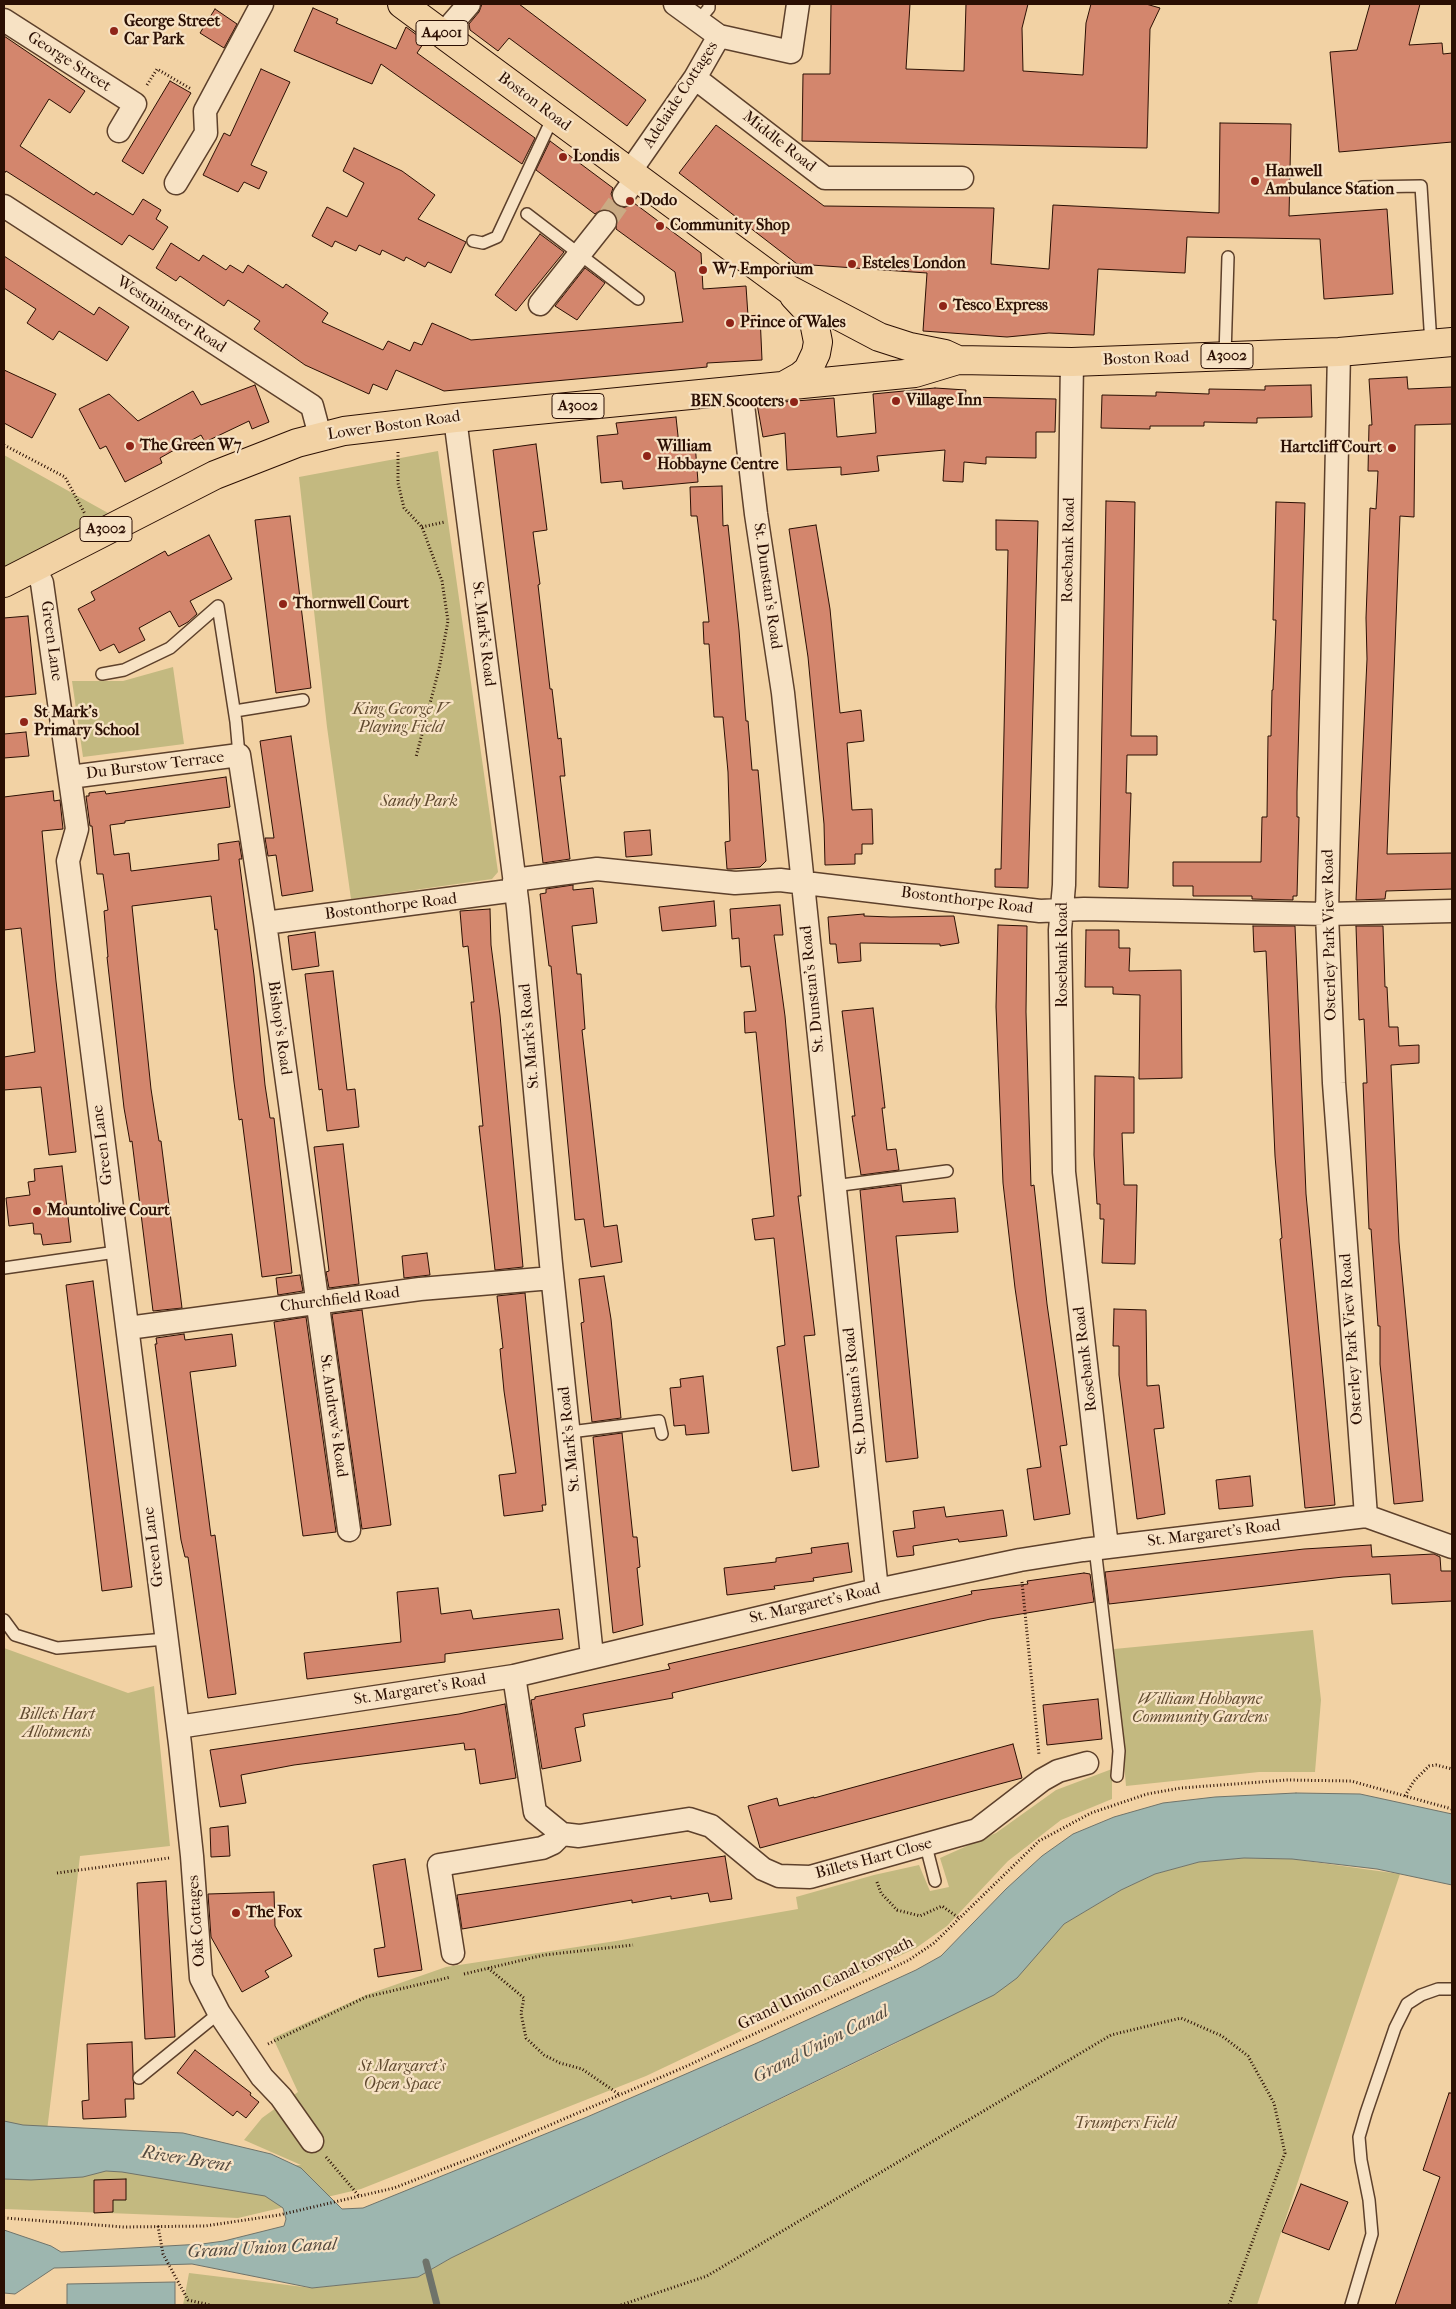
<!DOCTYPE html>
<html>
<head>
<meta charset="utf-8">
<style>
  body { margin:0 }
  #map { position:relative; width:1456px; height:2309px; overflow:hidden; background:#f2d2a4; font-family:"IM FELL French Canon",serif }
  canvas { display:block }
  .frame { position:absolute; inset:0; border:5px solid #2b0f03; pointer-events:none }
</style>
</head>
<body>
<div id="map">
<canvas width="1456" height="2309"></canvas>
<div class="frame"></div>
</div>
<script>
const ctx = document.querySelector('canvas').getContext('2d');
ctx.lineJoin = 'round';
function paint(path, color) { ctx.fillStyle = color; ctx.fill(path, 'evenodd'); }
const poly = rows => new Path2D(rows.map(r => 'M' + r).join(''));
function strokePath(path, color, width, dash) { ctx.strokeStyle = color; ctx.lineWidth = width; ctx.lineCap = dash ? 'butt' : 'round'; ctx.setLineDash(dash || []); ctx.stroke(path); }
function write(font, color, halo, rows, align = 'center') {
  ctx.font = font + ' "IM FELL French Canon",serif'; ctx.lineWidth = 4.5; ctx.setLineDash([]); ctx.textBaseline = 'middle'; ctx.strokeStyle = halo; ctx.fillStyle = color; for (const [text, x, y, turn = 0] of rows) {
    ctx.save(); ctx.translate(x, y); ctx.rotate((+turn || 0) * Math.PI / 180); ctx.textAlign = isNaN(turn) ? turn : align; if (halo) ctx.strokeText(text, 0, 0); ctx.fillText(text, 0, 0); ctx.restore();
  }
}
const green = poly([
  [438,451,498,872,492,879,351,899,327,727,299,477],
  [4,455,108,513,4,571],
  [173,667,184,744,83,757,72,681,123,681],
  [1313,1630,1321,1700,1315,1772,1259,1772,1126,1786,1114,1649],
  [4,1648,128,1693,154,1686,170,1846,80,1856,47,2131,4,2122],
  [1112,1769,1112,1799,1061,1820,1008,1861,947,1926,916,1948,646,2076,361,2189,238,2218,4,2209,4,2126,234,2167,301,2165,244,2140,262,2118,298,2092,273,2038,366,1995,446,1967,616,1941,798,1909,796,1897,874,1875,919,1865,930,1891,949,1887,940,1858,996,1833,1056,1790],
  [1244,1858,1292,1859,1400,1874,1257,2305,183,2305,189,2273,312,2288,418,2277,451,2258,901,2041,1042,1947,1064,1924,1121,1890,1155,1874,1199,1862]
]);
const water = poly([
  [1296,1793,1360,1794,1452,1814,1452,1885,1377,1869,1292,1859,1244,1858,1199,1862,1155,1874,1121,1890,1064,1924,1017,1978,994,1995,451,2258,418,2277,312,2288,192,2264,54,2268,15,2294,4,2293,4,2230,51,2246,61,2252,202,2244,224,2241,284,2226,286,2219,283,2208,265,2196,122,2172,106,2171,83,2177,31,2180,4,2179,4,2121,23,2125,183,2133,271,2154,301,2168,342,2209,363,2208,587,2117,757,2043,916,1970,941,1956,1006,1889,1042,1856,1073,1834,1114,1817,1163,1803,1215,1797,1296,1793],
  [175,2282,175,2305,67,2305,67,2284,175,2282]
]);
const stream = poly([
  [426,2262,437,2305]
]);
const building = poly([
  [482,4,519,4,646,100,627,126,509,38,498,51,470,30,469,24,479,12,482,4],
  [831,4,910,4,906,69,964,71,966,4,1028,4,1022,28,1023,71,1083,75,1086,23,1091,4,1146,4,1160,8,1150,29,1147,148,802,141,803,74,830,74,831,4],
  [1370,4,1420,4,1409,45,1442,43,1443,54,1452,53,1452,142,1339,152,1330,52,1357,50,1370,4],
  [313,8,338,19,336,23,396,49,406,27,425,41,417,53,535,138,522,164,381,64,372,84,294,51,313,8],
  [215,9,237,24,224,48,200,33,215,9],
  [4,36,85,91,70,113,49,99,20,146,94,195,96,192,133,215,143,199,161,210,156,219,168,227,153,250,129,235,122,245,6,171,4,174,4,36],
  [261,69,290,82,251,165,267,172,259,189,244,182,238,192,203,175,224,133,230,136,261,69],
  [170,81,191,93,143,174,122,161,170,81],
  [1220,123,1291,124,1289,216,1387,209,1393,294,1324,299,1320,239,1187,237,1185,273,1098,269,1094,335,1049,333,1007,337,923,331,927,273,797,264,679,173,716,125,824,206,994,208,991,264,1049,269,1053,205,1219,213,1220,123],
  [550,141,613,188,611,194,616,205,623,208,634,203,701,253,703,289,746,286,748,316,760,315,762,360,707,363,707,367,676,370,444,391,396,370,387,390,373,384,369,394,305,365,254,329,260,321,228,300,224,306,180,276,176,281,156,268,171,243,199,261,203,255,226,270,230,265,243,273,248,265,283,288,286,284,328,313,322,322,383,350,388,341,410,351,414,342,422,345,432,323,471,340,683,322,675,272,616,229,617,218,613,211,601,210,595,214,536,170,550,141],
  [354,148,402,171,435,195,418,219,466,242,451,273,428,262,425,267,406,257,404,261,382,250,380,255,359,245,356,251,335,241,332,247,312,236,327,207,347,217,364,183,343,171,354,148],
  [540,234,564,252,516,311,495,295,540,234],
  [4,256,94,315,99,307,129,327,107,361,59,331,53,340,27,323,36,309,4,288,4,256],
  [585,268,605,283,577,320,555,306,585,268],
  [4,370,56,394,32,438,4,423,4,370],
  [1407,377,1408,389,1452,387,1452,424,1415,425,1414,517,1400,516,1387,854,1452,853,1452,889,1386,891,1385,899,1356,900,1367,659,1366,618,1370,508,1376,509,1378,471,1368,471,1369,425,1372,425,1369,379,1407,377],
  [255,385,269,422,252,429,249,421,205,442,201,435,160,458,162,463,125,482,106,446,100,449,79,409,109,394,138,421,193,391,201,405,255,385],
  [1311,385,1312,417,1257,418,1257,423,1204,422,1204,426,1150,426,1150,429,1101,428,1102,395,1156,396,1156,392,1209,394,1209,389,1265,390,1265,386,1311,385],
  [935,388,966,390,965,397,1056,399,1055,432,1036,432,1036,458,986,457,986,464,964,462,963,482,943,481,945,450,877,456,879,471,841,475,841,467,787,470,785,433,763,437,757,404,834,398,837,437,876,433,873,394,935,388],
  [676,417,679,445,695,443,698,482,623,489,622,481,601,483,597,436,618,434,616,423,676,417],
  [536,444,547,530,533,532,540,584,538,585,550,689,552,689,558,739,561,738,565,776,560,776,570,859,543,863,493,450,536,444],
  [722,486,723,526,728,525,739,630,746,721,748,721,752,770,758,770,766,861,760,867,731,869,727,869,725,842,730,841,728,772,723,717,714,717,709,644,704,644,703,622,709,622,704,575,697,516,691,516,690,487,722,486],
  [1106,501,1135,502,1131,736,1157,736,1157,755,1127,755,1126,793,1131,793,1128,888,1099,887,1106,501],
  [1276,502,1305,503,1297,792,1297,817,1299,817,1297,896,1293,896,1293,900,1252,899,1252,896,1193,896,1193,886,1173,886,1173,862,1261,862,1262,817,1267,817,1268,736,1271,736,1272,690,1273,690,1276,620,1273,620,1276,502],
  [290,516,311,688,276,693,255,520,290,516],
  [996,520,1038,521,1028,888,995,887,995,869,1001,869,1008,550,996,550,996,520],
  [816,525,830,609,840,713,861,710,864,741,847,743,852,810,872,809,873,844,862,844,862,854,855,854,855,864,825,865,824,824,808,657,789,529,816,525],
  [209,535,232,579,190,601,197,614,188,622,179,627,170,611,139,628,145,640,119,653,114,644,100,651,78,609,95,600,91,592,165,551,168,556,209,535],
  [28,616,36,694,4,697,4,618,28,616],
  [26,732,29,756,4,758,4,734,26,732],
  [291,736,313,891,282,896,276,855,268,856,265,838,274,838,260,741,291,736],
  [226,777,230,807,125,821,125,823,110,825,114,855,129,853,131,871,219,860,218,844,239,841,242,859,239,859,254,975,265,1085,270,1118,274,1118,292,1273,262,1277,242,1119,239,1120,234,1082,217,929,215,930,211,896,132,906,151,1089,159,1141,161,1141,182,1308,153,1311,132,1141,130,1142,124,1108,107,957,108,957,104,911,108,910,103,874,97,874,92,826,90,826,86,796,89,796,89,793,105,791,106,794,226,777],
  [53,791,54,801,60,800,63,829,42,831,56,981,76,1152,49,1155,41,1087,4,1090,4,1057,35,1052,21,928,4,930,4,797,53,791],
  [650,830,652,855,626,857,624,832,650,830],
  [573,885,573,890,593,888,597,923,572,926,577,974,581,974,585,1029,582,1030,604,1227,617,1225,622,1262,591,1267,584,1219,575,1220,551,966,549,966,540,894,546,893,546,889,573,885],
  [714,901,716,926,662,931,659,907,714,901],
  [780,905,783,935,774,935,785,1016,801,1196,798,1196,815,1335,804,1336,819,1467,792,1471,777,1347,785,1345,774,1238,755,1240,752,1219,774,1216,756,1032,745,1033,744,1012,756,1011,750,966,741,967,739,938,732,939,730,909,780,905],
  [490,909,491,945,500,1015,523,1267,495,1270,479,1126,483,1126,471,1002,474,1002,468,946,463,947,460,911,490,909],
  [864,914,864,916,891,917,954,916,959,943,940,946,940,944,860,943,861,961,838,963,836,944,830,944,828,917,864,914],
  [998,925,1027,926,1026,1012,1031,1186,1034,1185,1047,1304,1067,1445,1060,1446,1070,1514,1034,1520,1027,1469,1041,1467,1015,1288,1003,1183,996,1007,998,925],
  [1253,926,1295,926,1306,1194,1335,1505,1305,1508,1280,1239,1282,1238,1275,1156,1266,951,1254,952,1253,926],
  [1356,926,1383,926,1385,987,1387,987,1389,1027,1398,1027,1399,1046,1419,1045,1419,1063,1391,1065,1399,1242,1423,1501,1394,1504,1380,1364,1380,1326,1378,1326,1371,1229,1369,1229,1363,1083,1367,1083,1364,1019,1359,1020,1356,926],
  [1086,930,1119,930,1119,948,1130,948,1129,971,1181,970,1182,1078,1139,1079,1140,995,1113,994,1113,987,1085,987,1086,930],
  [315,932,319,966,292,970,288,936,315,932],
  [333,971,347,1090,355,1089,359,1127,327,1131,322,1089,319,1090,305,974,333,971],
  [873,1008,885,1108,882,1108,887,1150,896,1149,899,1170,861,1175,852,1116,855,1116,842,1011,873,1008],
  [1095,1076,1134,1077,1134,1133,1122,1133,1124,1185,1137,1185,1135,1264,1102,1263,1104,1219,1100,1219,1100,1204,1097,1204,1094,1155,1095,1076],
  [343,1144,359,1284,329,1288,326,1272,329,1271,314,1147,343,1144],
  [62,1166,71,1242,43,1245,41,1234,34,1234,33,1223,9,1226,6,1198,30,1195,28,1182,35,1181,34,1169,62,1166],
  [901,1185,903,1202,955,1198,958,1232,896,1236,918,1458,886,1462,860,1190,901,1185],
  [427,1253,430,1275,404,1278,402,1256,427,1253],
  [300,1275,303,1291,278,1295,276,1278,300,1275],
  [604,1276,611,1319,621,1418,592,1422,581,1323,584,1322,579,1279,604,1276],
  [93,1281,132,1587,102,1591,66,1285,93,1281],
  [525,1293,546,1505,542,1505,543,1511,504,1516,499,1475,516,1473,504,1391,500,1349,503,1348,497,1296,525,1293],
  [1114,1309,1146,1310,1147,1386,1159,1385,1164,1428,1154,1429,1165,1514,1137,1519,1119,1375,1119,1346,1113,1346,1114,1309],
  [362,1310,391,1525,362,1529,332,1314,362,1310],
  [306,1317,336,1532,303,1536,274,1322,306,1317],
  [184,1334,185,1340,232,1334,236,1366,190,1372,211,1536,215,1535,236,1694,208,1698,188,1557,185,1557,181,1540,155,1344,157,1344,156,1338,184,1334],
  [703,1376,709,1433,686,1435,685,1425,674,1426,670,1388,681,1387,680,1379,703,1376],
  [622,1433,633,1537,637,1537,640,1567,637,1568,643,1625,613,1633,593,1437,622,1433],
  [1250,1476,1253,1506,1219,1509,1216,1480,1250,1476],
  [944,1507,946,1517,1003,1510,1007,1536,959,1542,958,1539,913,1546,914,1555,897,1557,893,1531,915,1528,913,1511,944,1507],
  [848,1543,852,1572,813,1578,814,1581,774,1586,775,1589,727,1595,724,1568,776,1562,776,1558,812,1553,811,1548,848,1543],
  [1371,1545,1372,1557,1434,1554,1440,1557,1441,1571,1452,1571,1452,1601,1392,1604,1390,1574,1343,1577,1109,1604,1105,1572,1304,1549,1371,1545],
  [1084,1573,1090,1574,1094,1602,990,1619,672,1693,673,1698,583,1714,585,1726,575,1728,581,1761,542,1769,531,1700,535,1699,535,1697,670,1669,668,1664,972,1594,971,1591,1028,1584,1027,1581,1084,1573],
  [438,1588,441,1614,471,1610,473,1619,559,1609,563,1639,445,1654,445,1662,307,1679,304,1653,401,1642,397,1592,438,1588],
  [1098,1699,1102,1739,1047,1745,1043,1705,1098,1699],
  [505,1704,516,1778,480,1784,475,1749,465,1750,464,1743,294,1765,241,1775,246,1803,220,1807,210,1750,459,1714,505,1704],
  [1013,1744,1022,1778,760,1848,748,1806,777,1798,779,1806,814,1797,814,1798,1013,1744],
  [228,1826,230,1856,211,1857,210,1828,228,1826],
  [725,1856,732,1899,710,1902,708,1893,671,1899,671,1896,632,1903,632,1900,462,1929,457,1895,725,1856],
  [405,1859,422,1970,378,1977,374,1949,385,1947,373,1865,405,1859],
  [166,1881,175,2037,145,2039,137,1883,166,1881],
  [274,1892,275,1926,292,1956,265,1971,269,1977,242,1992,211,1937,208,1894,274,1892],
  [132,2042,134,2099,125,2099,126,2117,83,2119,82,2101,89,2100,87,2044,132,2042],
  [195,2050,251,2093,250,2095,259,2102,246,2118,237,2111,233,2116,177,2073,195,2050],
  [1449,2093,1452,2093,1452,2305,1395,2305,1440,2177,1423,2170,1449,2093],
  [126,2179,126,2200,113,2200,113,2212,94,2213,94,2180,126,2179],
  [1301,2184,1348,2202,1329,2250,1282,2232,1301,2184]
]);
const minorTunnel = poly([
  [605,222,624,195]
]);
const path = poly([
  [147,85,157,69,191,89],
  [4,445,65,477,85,514],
  [398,452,398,483,404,508,422,527,442,581,448,621,439,669,416,757],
  [422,527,445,522],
  [1022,1582,1039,1755],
  [1405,1796,1414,1781,1429,1766,1436,1765,1452,1769],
  [57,1873,169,1858],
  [877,1882,881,1893,897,1910,920,1916,942,1906,959,1918],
  [488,1968,524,1998,521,2013,526,2038,544,2055,560,2063,582,2069,620,2095],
  [464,1974,544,1955,633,1945],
  [268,2044,366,1997,451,1977],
  [326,2157,359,2196],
  [4,2218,124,2227,205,2226,279,2215,394,2188,487,2152,687,2066,909,1960,934,1943,1039,1841,1091,1813,1147,1794,1181,1788,1287,1780,1351,1781,1452,1809],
  [158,2226,163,2254,188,2300,210,2305],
  [621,2305,707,2276,1111,2035,1181,2018,1222,2036,1248,2056,1274,2103,1285,2153,1229,2305]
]);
const service = poly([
  [698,21,709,8,709,4],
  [1362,187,1421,186,1431,344],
  [527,214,638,299],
  [473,241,483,243,497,237,553,117],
  [1225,356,1228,257],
  [102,674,124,670,170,648,218,606,236,722,239,755],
  [235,711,303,700],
  [834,1186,947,1171],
  [4,1268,116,1252],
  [570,1432,659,1421,662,1434],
  [1095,1548,1119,1751,1117,1776],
  [4,1620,15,1635,57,1648,166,1639],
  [926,1846,935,1881],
  [139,2078,219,2013],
  [1351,2305,1372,2234,1369,2200,1361,2160,1359,2137,1366,2113,1395,2028,1407,2004,1421,1995,1438,1989,1452,1989]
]);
const minor = poly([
  [675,4,719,36,791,52,798,4],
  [4,20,135,104,119,131],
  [443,34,469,4],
  [695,78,825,178,962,178],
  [629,173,695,78,719,36],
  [176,183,206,133,205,111,262,4],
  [624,195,636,178],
  [4,206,312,406,320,436],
  [540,304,605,222],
  [1339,352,1327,914,1334,1083,1366,1516],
  [1072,362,1064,885,1060,930,1064,1172,1107,1547],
  [741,388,756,514,783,693,877,1590],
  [455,418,518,907,551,1264,592,1656],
  [34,566,42,583,77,829,68,861,180,1744,192,1856,201,1978,219,2013,262,2077,281,2097,312,2141],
  [70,777,239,755,265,923,349,1530],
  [514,880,597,869,735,883,780,880,1040,911,1084,909,1327,914,1452,911],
  [265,923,516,890],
  [128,1328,420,1289,552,1278],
  [514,1676,535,1812,562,1834,579,1836,689,1819,711,1826,763,1869,779,1876,810,1877,977,1830,1042,1780,1058,1771,1087,1763],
  [178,1727,514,1676,877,1590,1020,1560,1083,1550,1366,1516,1452,1547],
  [453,1953,439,1865,542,1848,553,1843,562,1834]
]);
const primary = poly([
  [402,4,788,289,879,337,910,347,945,354,958,360],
  [785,385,801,376,808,370,816,353,818,342,814,322,809,312,794,296],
  [4,583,215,475,297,443,344,431,455,418,915,373,958,360,1072,362,1339,352,1452,342]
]);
const markers = [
  [114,31,5,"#8f2418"],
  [563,157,5,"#8f2418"],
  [1255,181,5,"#8f2418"],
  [630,201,5,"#8f2418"],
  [660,226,5,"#8f2418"],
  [852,264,5,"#8f2418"],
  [703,270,5,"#8f2418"],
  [943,306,5,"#8f2418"],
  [730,323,5,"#8f2418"],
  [896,401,5,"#8f2418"],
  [794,402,5,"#8f2418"],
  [130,446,5,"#8f2418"],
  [1392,448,5,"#8f2418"],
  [647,456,5,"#8f2418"],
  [283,604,5,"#8f2418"],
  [24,722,5,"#8f2418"],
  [37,1211,5,"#8f2418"],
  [236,1913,5,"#8f2418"]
];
const shields = [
  [442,33,52],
  [1227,356,52],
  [578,406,52],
  [106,529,52]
];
const shieldNames = [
  ["A4001",442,33],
  ["A3002",1227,356],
  ["A3002",578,406],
  ["A3002",106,529]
];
const poiNames = [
  ["George Street",124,22],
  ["Car Park",124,40],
  ["Londis",573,157],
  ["Hanwell",1265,172],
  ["Ambulance Station",1265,190],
  ["Dodo",640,201],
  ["Community Shop",670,226],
  ["Esteles London",862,264],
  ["W7 Emporium",713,270],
  ["Tesco Express",953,306],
  ["Prince of Wales",740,323],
  ["Village Inn",906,401],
  ["BEN Scooters",784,402,"right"],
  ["The Green W7",140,446],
  ["William",657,447],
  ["Hobbayne Centre",657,465],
  ["Hartcliff Court",1382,448,"right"],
  ["Thornwell Court",293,604],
  ["St Mark's",34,713],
  ["Primary School",34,731],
  ["Mountolive Court",47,1211],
  ["The Fox",246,1913]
];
const streetNames = [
  ["George Street",69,62,33],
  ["Adelaide Cottages",681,95,-57],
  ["Boston Road",534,102,37],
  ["Middle Road",779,142,38],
  ["Westminster Road",171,315,33],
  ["Boston Road",1146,359,-2],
  ["Lower Boston Road",394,426,-8],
  ["Rosebank Road",1069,550,-89],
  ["St. Dunstan's Road",767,586,82],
  ["St. Mark's Road",483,634,83],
  ["Green Lane",51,641,82],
  ["Du Burstow Terrace",155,766,-7],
  ["Bostonthorpe Road",967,901,7],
  ["Bostonthorpe Road",391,907,-7],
  ["Osterley Park View Road",1330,935,-91],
  ["Rosebank Road",1063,955,-90],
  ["St. Dunstan's Road",813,989,-96],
  ["Bishop's Road",279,1028,82],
  ["St. Mark's Road",530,1036,-95],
  ["Green Lane",103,1145,-97],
  ["Churchfield Road",340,1300,-7],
  ["Osterley Park View Road",1352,1339,-94],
  ["Rosebank Road",1086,1359,-97],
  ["St. Dunstan's Road",856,1391,-96],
  ["St. Andrew's Road",333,1416,82],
  ["St. Mark's Road",570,1439,-96],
  ["St. Margaret's Road",1214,1534,-7],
  ["Green Lane",154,1547,-97],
  ["St. Margaret's Road",815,1604,-13],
  ["St. Margaret's Road",420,1690,-9],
  ["Billets Hart Close",874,1859,-15],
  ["Oak Cottages",197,1921,-94],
  ["Grand Union Canal towpath",826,1984,-26]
];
const parkNames = [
  ["King George V",401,710],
  ["Playing Field",401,728],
  ["Sandy Park",419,802],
  ["William Hobbayne",1200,1700],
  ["Community Gardens",1200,1718],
  ["Billets Hart",57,1715],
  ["Allotments",57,1733],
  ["St Margaret's",402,2067],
  ["Open Space",402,2085],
  ["Trumpers Field",1125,2124]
];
const waterNames = [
  ["Grand Union Canal",821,2045,-27],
  ["River Brent",186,2160,9],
  ["Grand Union Canal",262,2249,-3]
];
paint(green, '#c3b980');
paint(water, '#9db6af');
strokePath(water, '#6f736a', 1);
strokePath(stream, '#6f736a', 7);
paint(building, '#d3866d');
strokePath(building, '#2b0f03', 1);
strokePath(minorTunnel, '#caab84', 22, [22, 11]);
strokePath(service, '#5d402b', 14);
strokePath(minor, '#5d402b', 25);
strokePath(primary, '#2b0f03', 30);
strokePath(path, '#2b0f03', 3, [1, 2.5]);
strokePath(service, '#f7e2c4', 11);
strokePath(minor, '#f7e2c4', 22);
strokePath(primary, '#f2d2a4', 28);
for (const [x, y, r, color] of markers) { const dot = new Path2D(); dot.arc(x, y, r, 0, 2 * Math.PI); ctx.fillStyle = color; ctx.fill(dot); strokePath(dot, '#f7e2c4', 2); }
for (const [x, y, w] of shields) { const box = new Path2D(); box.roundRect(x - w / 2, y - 12.5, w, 25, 4); ctx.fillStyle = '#f7e2c4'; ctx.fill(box); strokePath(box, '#2b0f03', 1); }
write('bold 15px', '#2b0f03', null, shieldNames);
write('bold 16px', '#2b0f03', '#f7e2c4', poiNames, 'left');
write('16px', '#2b0f03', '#f7e2c4', streetNames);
write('italic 16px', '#604a2f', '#f7e2c4', parkNames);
write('italic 18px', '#53493f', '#f7e2c4', waterNames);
</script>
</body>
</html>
